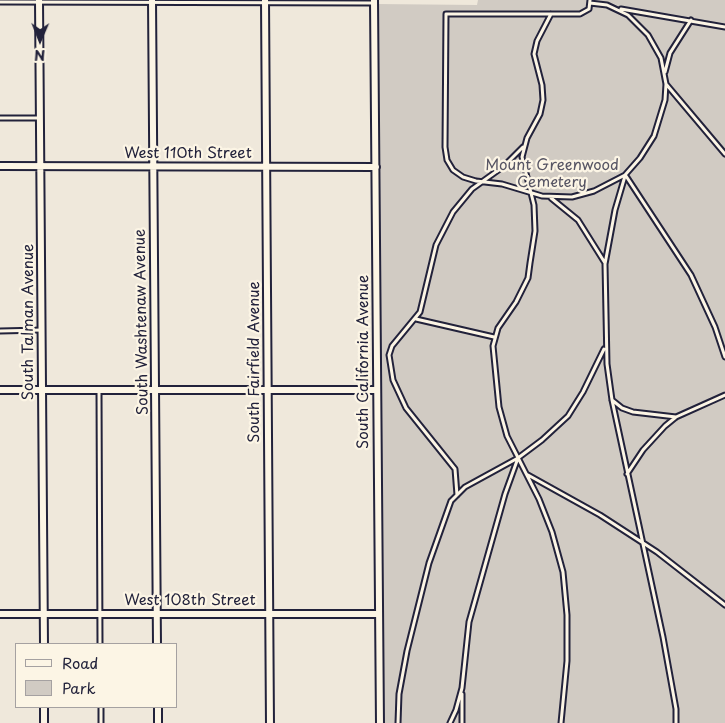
<!DOCTYPE html>
<html>
<head>
<meta charset="utf-8">
<style>
  body { margin:0 }
  #map { position:relative; width:725px; height:723px; overflow:hidden; background:#efe8db; font-family:"Playpen Sans",sans-serif }
  canvas { display:block }
  .legend { position:absolute; left:15px; top:643px; width:162px; height:65px; box-sizing:border-box; background:#fcf5e5; border:1px solid #a5a1a1; margin:0; padding:6px 9px; list-style:none; font-size:15px; color:#22223b }
  .legend li { display:flex; align-items:center; gap:10px; height:25px }
  .legend b { width:25px; border:1px solid #a5a1a1 }
  .north { position:absolute; left:15px; top:15px; width:50px; height:50px; -webkit-text-stroke:4px #fcf5e5; paint-order:stroke; rotate:181deg; font-size:14px; font-weight:700; line-height:20px; text-align:center; color:#22223b }
  .north::after { content:''; display:block; margin:auto; width:18px; height:22px; background:#22223b; clip-path:polygon(50% 0,100% 100%,50% 72%,0 100%) }
</style>
</head>
<body>
<div id="map">
<canvas width="725" height="723"></canvas>
<ul class="legend">
<li><b style="height:6px;background:#fcf5e5"></b>Road</li>
<li><b style="height:14px;background:#d1cbc3"></b>Park</li>
</ul>
<div class="north">N</div>
</div>
<script>
const ctx = document.querySelector('canvas').getContext('2d');
ctx.lineJoin = 'round';
function paint(path, color) { ctx.fillStyle = color; ctx.fill(path, 'evenodd'); }
const poly = rows => new Path2D(rows.map(r => 'M' + r).join(''));
function strokePath(path, color, width, dash) { ctx.strokeStyle = color; ctx.lineWidth = width; ctx.lineCap = dash ? 'butt' : 'round'; ctx.setLineDash(dash || []); ctx.stroke(path); }
function write(font, color, halo, rows, align = 'center') {
  ctx.font = font + ' "Playpen Sans",sans-serif'; ctx.lineWidth = 4.5; ctx.setLineDash([]); ctx.textBaseline = 'middle'; ctx.strokeStyle = halo; ctx.fillStyle = color; for (const [text, x, y, turn = 0] of rows) {
    ctx.save(); ctx.translate(x, y); ctx.rotate((+turn || 0) * Math.PI / 180); ctx.textAlign = isNaN(turn) ? turn : align; if (halo) ctx.strokeText(text, 0, 0); ctx.fillText(text, 0, 0); ctx.restore();
  }
}
const green = poly([
  [478,0,725,0,725,723,384,723,377,4,477,5]
]);
const service = poly([
  [590,0,589,9,580,14,446,14,445,147,447,160,453,170,463,177,476,181,502,184,542,196,572,197,594,191,625,175,640,158,654,136,665,100,666,84,661,58,648,35,628,15,607,5,590,3],
  [0,2,374,3],
  [621,9,725,27],
  [551,14,537,41,534,54,542,85,543,100,540,114,527,138,522,157,534,205,535,231,530,263,528,278,516,302,498,328,493,346,499,407,507,436,539,499,552,532,563,572,567,615,567,661,561,723],
  [665,72,670,53,691,20],
  [666,84,725,154],
  [0,118,39,118],
  [625,176,615,210,605,264,607,364,612,400,663,637,676,709,676,723],
  [626,176,691,275,715,327,725,357],
  [551,198,578,220,605,263],
  [416,319,494,337],
  [0,331,42,330],
  [99,390,100,644],
  [612,400,622,408,633,412,676,417],
  [627,474,643,450,665,426,676,417,725,395],
  [528,475,600,515,657,552,725,605],
  [457,495,455,469,406,408,393,380,389,355,392,346,420,312,436,245,453,212,472,189,504,166,523,147],
  [101,707,101,723],
  [398,723,399,694,407,651,429,563,451,501,465,487,518,458],
  [450,723,456,710,462,688,469,622,505,494,518,458,542,440,568,416,583,392,604,349],
  [462,723,462,694]
]);
const minor = poly([
  [39,0,44,644],
  [152,0,157,644],
  [265,0,270,723],
  [374,0,380,723],
  [0,166,376,167],
  [0,390,377,390],
  [0,614,379,614],
  [44,707,44,723],
  [158,707,158,723]
]);
const streetNames = [
  ["West 110th Street",188,154],
  ["South Talman Avenue",29,322,-90],
  ["South Washtenaw Avenue",142,322,-91],
  ["South Fairfield Avenue",255,362,-90],
  ["South California Avenue",364,362,-90],
  ["West 108th Street",190,601]
];
const parkNames = [
  ["Mount Greenwood",552,166],
  ["Cemetery",552,183]
];
paint(green, '#d1cbc3');
strokePath(service, '#22223b', 7);
strokePath(minor, '#22223b', 10);
strokePath(service, '#fcf5e5', 3);
strokePath(minor, '#fcf5e5', 6);
write('15px', '#22223b', '#fcf5e5', streetNames);
write('15px', '#575564', '#fcf5e5', parkNames);
</script>
</body>
</html>
